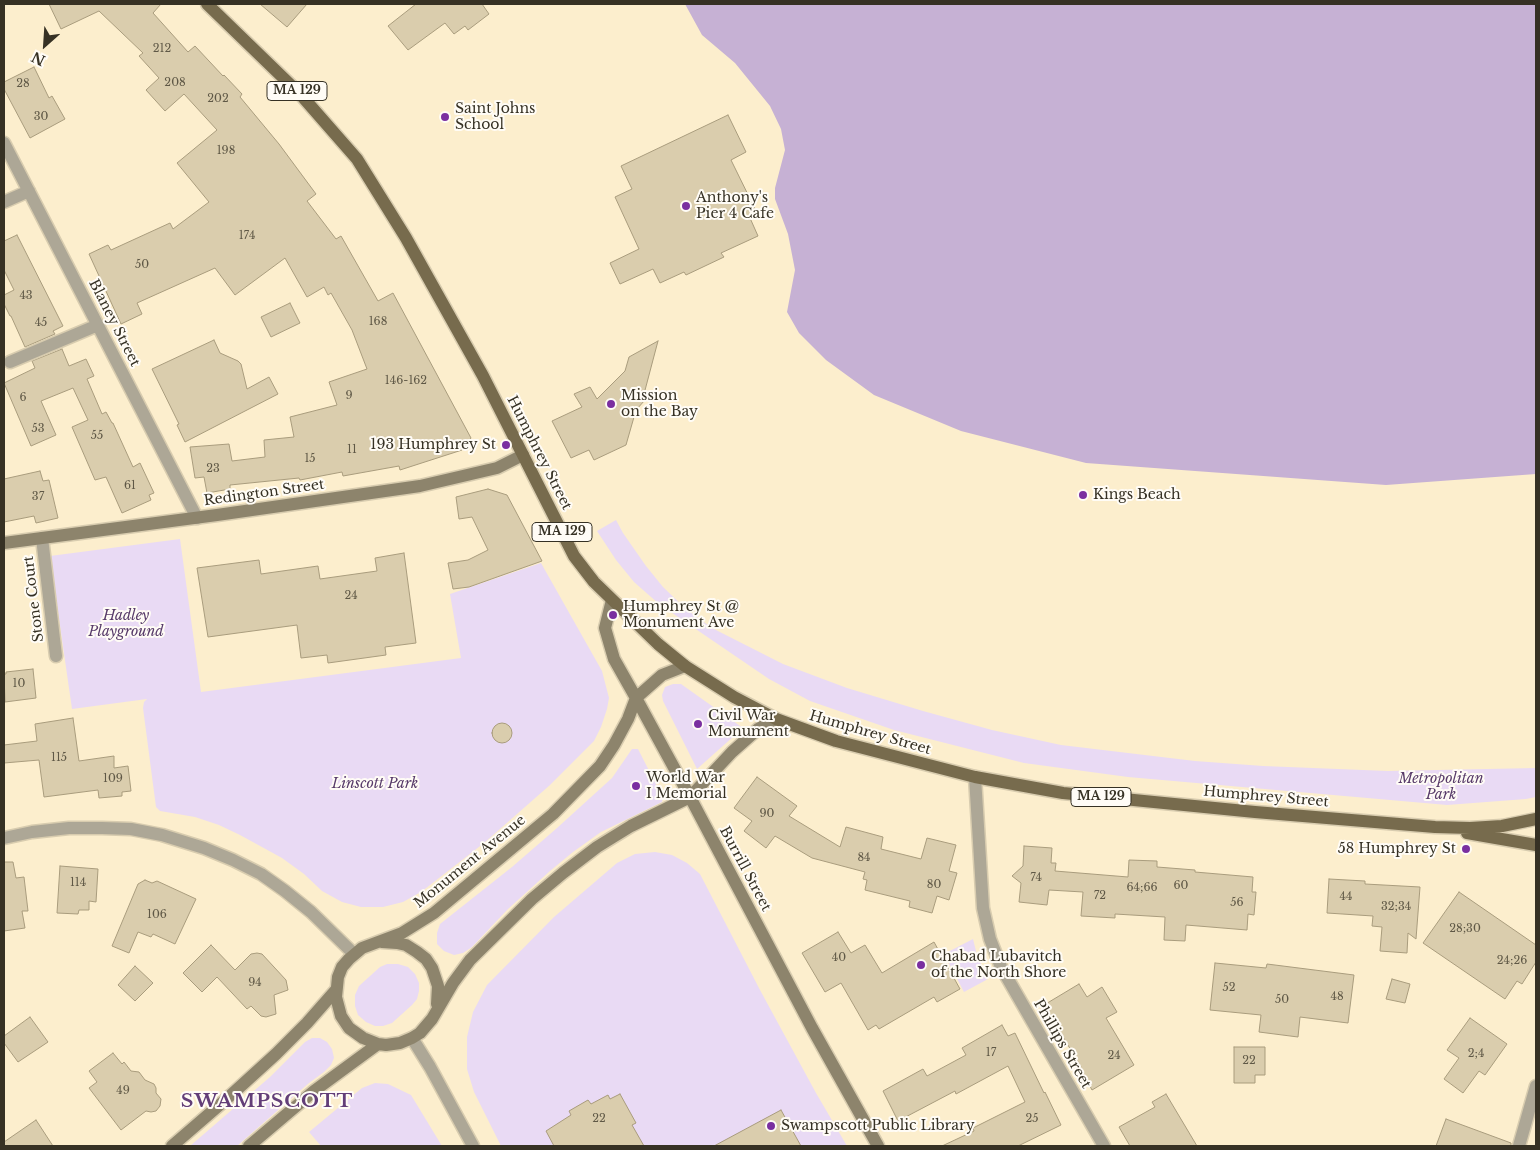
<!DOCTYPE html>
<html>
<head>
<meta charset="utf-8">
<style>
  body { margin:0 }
  #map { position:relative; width:1540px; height:1150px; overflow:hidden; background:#fceecd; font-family:"Libre Baskerville",serif }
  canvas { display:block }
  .frame { position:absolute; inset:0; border:5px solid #363124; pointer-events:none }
  .north { position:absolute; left:20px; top:20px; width:50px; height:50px; -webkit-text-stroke:4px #fffcf6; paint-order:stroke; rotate:206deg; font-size:14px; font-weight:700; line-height:20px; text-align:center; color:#363124 }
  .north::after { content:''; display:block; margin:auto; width:18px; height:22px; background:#363124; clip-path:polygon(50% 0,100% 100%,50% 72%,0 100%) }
</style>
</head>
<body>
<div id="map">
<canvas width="1540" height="1150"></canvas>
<div class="frame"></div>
<div class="north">N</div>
</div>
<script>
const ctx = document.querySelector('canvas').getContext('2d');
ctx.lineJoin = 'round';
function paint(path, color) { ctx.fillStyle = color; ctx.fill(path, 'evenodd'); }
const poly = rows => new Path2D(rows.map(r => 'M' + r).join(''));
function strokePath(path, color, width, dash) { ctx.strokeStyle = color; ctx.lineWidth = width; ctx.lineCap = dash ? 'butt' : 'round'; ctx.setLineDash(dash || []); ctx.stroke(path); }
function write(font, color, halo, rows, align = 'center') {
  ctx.font = font + ' "Libre Baskerville",serif'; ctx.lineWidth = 4; ctx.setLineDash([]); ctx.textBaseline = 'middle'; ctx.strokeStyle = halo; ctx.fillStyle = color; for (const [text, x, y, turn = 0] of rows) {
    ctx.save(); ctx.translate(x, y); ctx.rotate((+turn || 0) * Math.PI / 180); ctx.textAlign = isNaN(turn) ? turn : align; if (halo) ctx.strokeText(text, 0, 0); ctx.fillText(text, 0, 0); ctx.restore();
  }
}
const green = poly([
  [616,520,623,533,646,566,663,587,686,609,712,628,783,664,847,688,923,711,992,730,1061,745,1195,761,1263,766,1388,771,1536,768,1536,797,1526,799,1447,805,1128,777,1024,763,894,730,810,701,769,679,659,604,634,582,616,560,597,531],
  [180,539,201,692,461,658,450,594,541,563,602,671,609,698,607,709,601,727,594,741,550,785,484,843,421,892,403,902,383,907,361,907,342,902,322,891,304,874,282,858,240,835,219,825,195,817,160,811,156,807,143,708,144,702,147,699,72,709,50,556],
  [673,684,681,684,743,728,697,769,663,701,662,695,665,687],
  [632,749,638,749,663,798,662,802,601,832,573,852,550,871,508,909,472,947,463,953,454,955,444,951,437,944,437,933,440,924,512,867,557,828,612,778],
  [655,852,672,855,687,863,700,874,760,990,816,1093,847,1146,501,1146,474,1092,467,1069,467,1037,473,1012,487,985,554,917,617,863,635,854],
  [973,939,977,955,988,979,964,992,944,954],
  [387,964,398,964,408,967,415,974,419,983,419,991,417,999,412,1005,392,1023,383,1026,375,1026,366,1022,358,1015,355,1006,355,995,359,986,380,967],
  [312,1038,320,1038,327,1042,332,1049,334,1058,331,1065,324,1072,309,1083,237,1146,190,1146,270,1077,305,1042],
  [375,1083,388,1084,411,1095,442,1146,321,1146,309,1132,362,1088]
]);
const water = poly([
  [685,4,1536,4,1536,474,1386,485,1086,463,961,431,874,395,826,360,799,333,787,312,795,270,788,234,775,199,775,188,785,150,781,129,770,106,735,63,702,35]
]);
const building = poly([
  [49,4,161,4,153,13,188,52,195,46,223,76,224,75,242,94,240,97,279,144,316,194,307,201,336,239,341,236,378,301,393,293,471,438,462,450,400,470,399,466,343,476,342,472,300,480,299,478,230,485,230,489,207,493,204,477,195,478,190,447,229,444,232,461,265,457,264,440,294,437,290,417,337,405,329,382,367,369,352,330,331,293,328,295,324,287,307,297,285,258,235,295,215,268,137,303,142,314,121,324,89,254,108,245,111,250,170,223,173,229,209,202,177,163,217,130,184,94,165,111,146,90,159,78,139,56,143,53,99,11,61,29,49,4],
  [260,4,307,4,287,27,260,4],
  [416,4,482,4,489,14,468,30,465,26,454,34,445,23,408,50,388,26,416,4],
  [34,67,49,98,52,96,65,119,30,138,4,89,4,82,34,67],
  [728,115,746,152,731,160,758,215,750,218,758,236,721,253,724,257,686,275,684,272,660,283,653,269,620,284,610,263,639,249,615,197,632,189,621,166,728,115],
  [17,235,63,326,53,331,55,334,25,347,11,316,10,316,4,304,4,295,14,290,4,270,4,241,17,235],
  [290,303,300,323,271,337,261,317,290,303],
  [214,340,220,353,238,361,241,364,247,389,269,377,278,394,185,442,177,425,179,424,152,369,214,340],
  [658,341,644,394,645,400,636,410,626,445,594,460,589,450,571,458,552,421,582,407,574,394,590,387,597,399,625,371,629,357,658,341],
  [62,349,69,366,86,359,94,376,87,379,102,414,106,412,112,423,113,423,133,467,140,463,154,493,149,495,151,500,122,513,106,477,95,480,72,427,88,420,73,388,41,401,56,435,31,446,4,383,35,368,32,361,62,349],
  [40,471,43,481,49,480,58,518,36,523,34,516,4,522,4,479,40,471],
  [488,489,507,495,542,561,469,587,453,589,448,563,468,560,488,550,472,517,459,519,456,497,488,489],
  [404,553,416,643,385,647,386,655,328,663,327,655,301,658,297,625,208,637,197,568,259,560,261,574,318,566,320,579,377,571,375,558,404,553],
  [33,669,36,698,5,702,4,674,6,674,6,672,33,669],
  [73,718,79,761,114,756,114,768,128,766,131,791,122,792,122,796,99,798,98,790,44,797,39,760,4,763,4,745,37,741,35,724,73,718],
  '492 733a10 10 0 1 1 20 0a10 10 0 1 1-20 0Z',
  [757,777,797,806,789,816,840,847,846,827,883,837,881,849,921,859,927,838,956,845,949,871,957,873,949,900,937,896,932,913,909,907,910,901,865,890,867,880,863,879,865,872,812,858,775,836,766,848,744,831,752,821,734,808,757,777],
  [1024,846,1052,848,1051,863,1056,863,1055,871,1128,877,1129,860,1157,861,1157,867,1195,870,1195,872,1253,877,1252,892,1256,892,1254,915,1248,914,1247,930,1186,925,1185,941,1164,940,1165,917,1115,914,1115,918,1081,916,1083,892,1049,890,1047,905,1019,902,1021,883,1012,876,1023,866,1024,846],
  [4,862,13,862,16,878,24,877,28,911,22,911,25,928,4,931,4,862],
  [60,866,98,869,96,902,89,901,89,910,79,910,78,914,57,913,60,866],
  [1329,879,1365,881,1365,884,1420,887,1416,939,1408,933,1407,953,1380,951,1382,927,1372,926,1373,916,1327,913,1329,879],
  [145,880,152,883,157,881,196,899,175,944,153,934,151,937,138,932,129,953,112,946,138,884,145,880],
  [1459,892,1536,945,1536,962,1522,984,1517,981,1505,999,1423,943,1459,892],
  [838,932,851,953,865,945,882,973,934,942,960,989,937,1002,934,997,879,1029,876,1025,868,1030,841,983,825,992,802,953,838,932],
  [211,945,235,970,251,954,257,953,262,954,286,980,288,990,274,995,276,1014,266,1017,261,1016,251,1006,247,1009,217,977,202,992,183,973,211,945],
  [1215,963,1266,968,1267,964,1354,975,1348,1023,1300,1017,1298,1037,1259,1032,1261,1015,1210,1010,1215,963],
  [135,966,153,983,135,1001,118,985,135,966],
  [1392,979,1410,984,1405,1003,1386,999,1392,979],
  [1079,984,1087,997,1102,987,1117,1012,1106,1018,1134,1065,1092,1090,1080,1068,1081,1067,1044,1005,1079,984],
  [30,1017,48,1042,18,1062,4,1043,4,1036,30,1017],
  [1470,1018,1507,1044,1485,1075,1479,1071,1463,1093,1444,1079,1459,1058,1447,1050,1470,1018],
  [1002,1025,1008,1036,1015,1033,1044,1093,1045,1092,1061,1125,1018,1146,942,1146,974,1131,973,1128,1025,1102,1008,1066,956,1094,955,1091,898,1121,883,1091,923,1069,927,1076,966,1055,962,1048,1002,1025],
  [1234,1047,1265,1047,1265,1075,1255,1075,1255,1083,1234,1083,1234,1047],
  [113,1053,122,1064,124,1062,131,1071,139,1072,145,1080,154,1084,156,1088,156,1093,161,1099,160,1106,156,1111,151,1112,146,1111,121,1130,89,1088,97,1082,89,1071,113,1053],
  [620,1094,636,1123,632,1125,644,1146,554,1146,546,1131,571,1115,569,1111,588,1100,591,1104,608,1095,610,1099,620,1094],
  [1166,1094,1197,1146,1130,1146,1119,1127,1155,1107,1152,1102,1166,1094],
  [781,1110,801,1146,714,1146,781,1110],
  [1446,1119,1511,1143,1511,1146,1436,1146,1446,1119],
  [36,1120,53,1146,4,1146,4,1142,36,1120]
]);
const street = poly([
  [4,143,197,518],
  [4,202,29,191],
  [10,362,98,325],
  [42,538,56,656],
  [975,777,983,908,990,939,1001,967,1104,1146],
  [4,838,32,832,69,828,102,828,131,829,162,835,204,848,233,860,261,874,285,891,311,912,354,954],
  [412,1038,430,1067,473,1146],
  [1519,1146,1536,1086]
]);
const secondary = poly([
  [4,543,217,515,420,486,497,468,523,455],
  [612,600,605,628,614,659,636,698,690,797,812,1028,878,1146],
  [685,666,662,675,636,698,628,719,614,745,600,766,553,814,434,913,402,933,362,948,349,959,342,967,338,977,336,997,341,1016,349,1028,363,1038,378,1044,386,1045,400,1043,412,1038,420,1033,432,1019,453,983,470,960,532,899,563,873,597,847,631,826,690,797,732,752,758,729,776,719],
  [382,942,397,943,406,945,417,952,426,959,432,968,438,986,437,1004],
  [172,1146,231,1095,276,1054,307,1023,336,990],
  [249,1146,314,1091,378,1044]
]);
const primary = poly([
  [207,4,301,95,357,159,406,238,483,376,574,556,594,582,658,644,685,666,734,697,776,719,836,741,975,777,1063,793,1255,812,1435,827,1470,828,1502,826,1536,819],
  [1467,833,1536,845]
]);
const markers = [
  [445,117,5,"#7a2fa0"],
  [686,206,5,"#7a2fa0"],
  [611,404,5,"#7a2fa0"],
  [506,445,5,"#7a2fa0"],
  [1083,495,5,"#7a2fa0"],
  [613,615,5,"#7a2fa0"],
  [698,724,5,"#7a2fa0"],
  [636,786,5,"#7a2fa0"],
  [1466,849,5,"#7a2fa0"],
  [921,965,5,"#7a2fa0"],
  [771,1126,5,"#7a2fa0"]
];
const numberNames = [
  ["212",162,49],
  ["208",175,83],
  ["28",23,84],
  ["202",218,99],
  ["30",41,117],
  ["198",226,151],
  ["174",247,236],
  ["50",142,265],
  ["43",26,296],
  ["168",378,322],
  ["45",41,323],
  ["146-162",406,381],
  ["9",349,396],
  ["6",23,398],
  ["53",38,429],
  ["55",97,436],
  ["11",352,450],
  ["15",310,459],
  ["23",213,469],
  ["61",130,486],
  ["37",38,497],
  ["24",351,596],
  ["10",19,684],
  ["115",59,758],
  ["109",113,779],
  ["90",767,814],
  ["84",864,858],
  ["74",1036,878],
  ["114",78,883],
  ["80",934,885],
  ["60",1181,886],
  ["64;66",1142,888],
  ["72",1100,896],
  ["44",1346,897],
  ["56",1237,903],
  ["32;34",1396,907],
  ["106",157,915],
  ["28;30",1465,929],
  ["40",839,958],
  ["24;26",1512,961],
  ["94",255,983],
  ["52",1229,988],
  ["48",1337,997],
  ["50",1282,1000],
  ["17",991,1053],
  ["2;4",1476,1054],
  ["24",1114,1056],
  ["22",1249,1061],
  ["49",123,1091],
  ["22",599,1119],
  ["25",1032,1119]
];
const shields = [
  [297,91,60],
  [562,532,60],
  [1101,797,60]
];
const shieldNames = [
  ["MA 129",297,91],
  ["MA 129",562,532],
  ["MA 129",1101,797]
];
const poiNames = [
  ["Saint Johns",455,109],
  ["School",455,125],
  ["Anthony's",696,198],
  ["Pier 4 Cafe",696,214],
  ["Mission",621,396],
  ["on the Bay",621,412],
  ["193 Humphrey St",496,445,"right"],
  ["Kings Beach",1093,495],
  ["Humphrey St @",623,607],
  ["Monument Ave",623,623],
  ["Civil War",708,716],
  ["Monument",708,732],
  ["World War",646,778],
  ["I Memorial",646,794],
  ["58 Humphrey St",1456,849,"right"],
  ["Chabad Lubavitch",931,957],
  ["of the North Shore",931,973],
  ["Swampscott Public Library",781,1126]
];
const streetNames = [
  ["Blaney Street",114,323,63],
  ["Humphrey Street",539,453,63],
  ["Redington Street",264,493,-8],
  ["Stone Court",34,599,-97],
  ["Humphrey Street",870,733,16],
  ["Humphrey Street",1266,797,5],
  ["Monument Avenue",470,862,-39],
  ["Burrill Street",745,869,62],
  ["Phillips Street",1062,1044,60]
];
const parkNames = [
  ["Hadley",126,616],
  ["Playground",126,632],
  ["Metropolitan",1441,779],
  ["Park",1441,795],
  ["Linscott Park",375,784]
];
const districtNames = [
  ["SWAMPSCOTT",267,1102]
];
paint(green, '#e9daf4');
paint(water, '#c6b1d4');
paint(building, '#dacdad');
strokePath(building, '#a99c7d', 1);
strokePath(street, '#d8ccaf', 15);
strokePath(secondary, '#d8ccaf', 15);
strokePath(primary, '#d8ccaf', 15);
strokePath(street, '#ada796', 12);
strokePath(secondary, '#8d846c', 12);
strokePath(primary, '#776b4d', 12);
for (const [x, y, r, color] of markers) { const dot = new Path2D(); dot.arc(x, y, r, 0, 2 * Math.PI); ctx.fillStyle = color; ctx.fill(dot); strokePath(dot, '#fffcf6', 2); }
write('11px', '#5f5846', null, numberNames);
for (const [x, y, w] of shields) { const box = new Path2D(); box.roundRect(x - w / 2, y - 9.5, w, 19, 4); ctx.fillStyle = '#fffcf6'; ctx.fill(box); strokePath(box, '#363124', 1); }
write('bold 12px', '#363124', null, shieldNames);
write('14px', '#363124', '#fffcf6', poiNames, 'left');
write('14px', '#363124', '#fffcf6', streetNames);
write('italic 14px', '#583b6a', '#fffcf6', parkNames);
ctx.letterSpacing = '1px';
write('bold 19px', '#633e78', '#fffcf6', districtNames);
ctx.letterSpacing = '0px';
</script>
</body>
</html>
